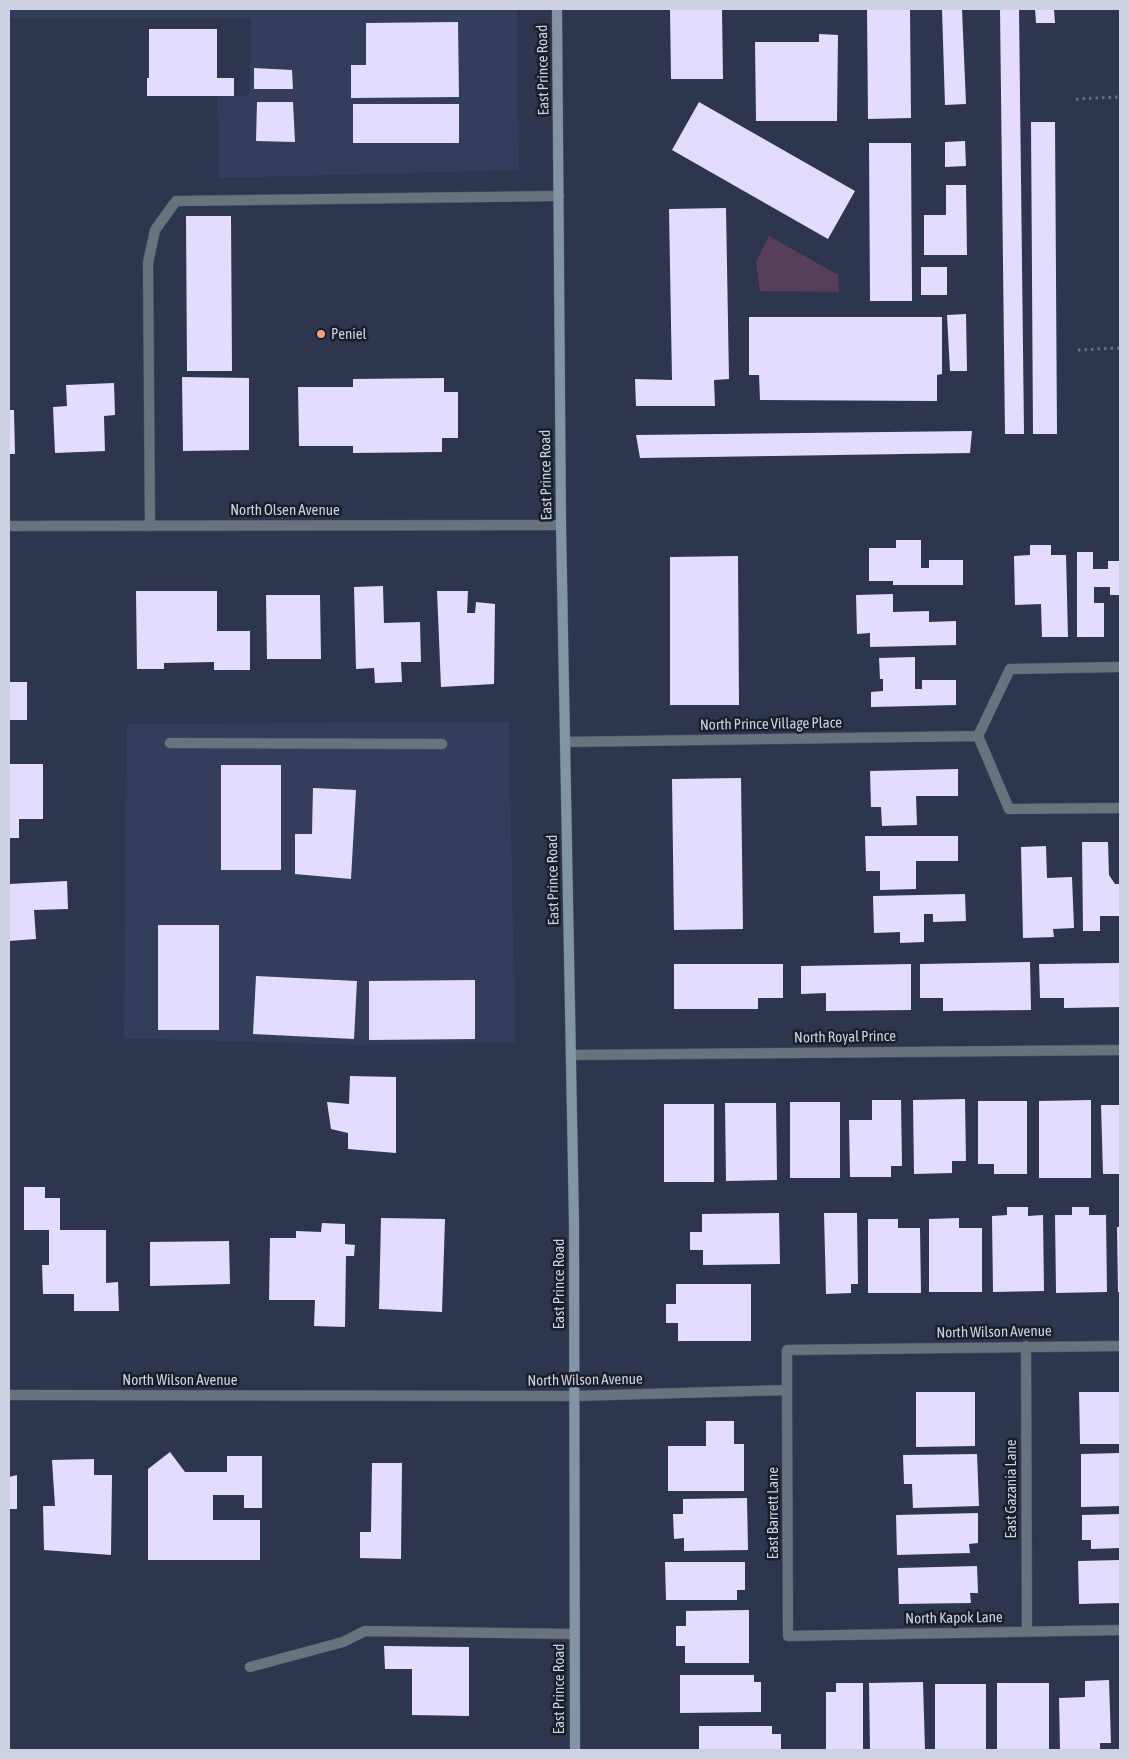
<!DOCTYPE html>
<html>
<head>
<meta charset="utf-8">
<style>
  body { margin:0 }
  #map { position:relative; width:1129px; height:1759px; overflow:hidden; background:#2d364e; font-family:"Asap Condensed",sans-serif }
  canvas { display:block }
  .frame { position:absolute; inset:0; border:10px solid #ccd2e2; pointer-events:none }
</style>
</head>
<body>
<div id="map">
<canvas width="1129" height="1759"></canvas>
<div class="frame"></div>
</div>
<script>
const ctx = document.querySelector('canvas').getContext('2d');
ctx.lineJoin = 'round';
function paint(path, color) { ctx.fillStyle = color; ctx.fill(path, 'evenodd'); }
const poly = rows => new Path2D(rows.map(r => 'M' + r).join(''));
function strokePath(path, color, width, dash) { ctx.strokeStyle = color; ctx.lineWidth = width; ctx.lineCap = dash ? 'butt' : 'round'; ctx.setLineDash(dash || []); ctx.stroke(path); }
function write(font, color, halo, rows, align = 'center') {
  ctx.font = font + ' "Asap Condensed",sans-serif'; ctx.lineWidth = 5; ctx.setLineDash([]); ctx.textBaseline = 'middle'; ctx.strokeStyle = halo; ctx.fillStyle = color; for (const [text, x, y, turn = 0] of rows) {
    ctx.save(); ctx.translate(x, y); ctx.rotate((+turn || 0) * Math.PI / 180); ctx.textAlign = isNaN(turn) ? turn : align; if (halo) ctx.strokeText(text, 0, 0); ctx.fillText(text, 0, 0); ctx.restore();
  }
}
const built = poly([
  [9,9,517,9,519,170,219,178,217,96,249,96,251,18,9,18],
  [509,722,515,1042,359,1045,124,1038,127,724]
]);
const green = poly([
  [769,236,838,275,839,292,760,291,756,262]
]);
const building = poly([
  [670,9,722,9,723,79,671,79],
  [867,9,910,9,911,118,868,119],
  [942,9,962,9,966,104,945,105],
  [1000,9,1019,9,1024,434,1005,434],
  [1035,9,1054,9,1055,23,1036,23],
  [458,22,459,97,351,98,351,65,366,65,366,23],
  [149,29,217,29,217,78,234,78,234,96,147,96,147,78,149,78],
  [819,34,838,35,837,121,756,121,755,42,819,42],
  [254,68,292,70,293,89,254,89],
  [257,102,293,102,295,142,256,141],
  [699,102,855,191,828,239,672,150],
  [353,104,459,104,459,143,353,143],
  [1031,122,1055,122,1057,434,1033,434],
  [965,141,966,166,945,167,945,142],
  [869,143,911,143,912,301,870,301],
  [946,185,966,185,967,255,924,255,924,215,946,215],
  [726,208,729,379,714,380,715,406,636,406,635,379,672,380,669,209],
  [186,216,231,216,232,371,187,371],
  [921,267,947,267,947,295,921,295],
  [966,314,967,371,950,371,947,315],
  [749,317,942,317,942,374,937,375,937,401,760,400,759,375,749,375],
  [182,377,249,378,249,450,183,451],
  [444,378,444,392,458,392,458,438,442,438,442,452,353,453,353,446,299,446,298,387,353,387,353,379],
  [114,383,115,415,104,416,105,451,55,453,53,407,67,406,66,385],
  [9,410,14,410,15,454,9,454],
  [972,431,970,453,640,458,636,435],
  [896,540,921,540,921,568,929,568,929,560,963,560,963,585,893,585,893,581,869,581,869,548,896,548],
  [1030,545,1051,545,1051,555,1066,555,1068,637,1042,637,1041,604,1015,605,1014,556,1030,555],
  [1077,552,1093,552,1093,569,1108,569,1108,561,1120,561,1120,595,1110,595,1110,587,1094,587,1094,603,1104,603,1104,637,1077,637],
  [738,556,739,705,670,705,670,557],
  [383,586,384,623,420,622,421,662,401,662,402,682,375,683,374,668,356,669,354,587],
  [136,591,217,591,217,631,250,631,250,670,214,670,214,662,164,663,164,669,137,669],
  [437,591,468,591,467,613,475,613,476,602,495,604,494,684,441,687],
  [893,594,893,612,929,611,929,622,956,621,956,645,870,647,870,633,857,634,856,595],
  [266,595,320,595,321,659,267,659],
  [915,657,915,689,922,689,922,680,956,680,956,705,871,707,871,692,883,691,883,679,880,679,879,658],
  [9,682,27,682,27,720,9,720],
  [9,764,43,764,43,819,19,819,19,838,9,838],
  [221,765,281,765,281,870,221,870],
  [958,769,958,796,916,796,917,825,882,826,881,807,871,807,870,771],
  [741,778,743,929,674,930,672,779],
  [313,788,356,790,351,879,295,874,295,834,312,834],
  [865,836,958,836,958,861,916,861,916,889,880,890,880,871,866,871],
  [1082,842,1108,842,1109,875,1115,884,1120,884,1120,916,1100,916,1100,931,1083,931],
  [1046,846,1047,878,1072,877,1074,928,1053,929,1054,937,1023,938,1021,847],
  [67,881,68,909,34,910,36,939,9,941,9,884],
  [965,894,966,921,933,922,933,914,924,914,924,942,900,943,900,932,874,933,873,896],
  [158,925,219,925,219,1030,158,1030],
  [1030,962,1031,1010,943,1011,943,998,920,998,920,964],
  [1120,963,1120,1007,1064,1008,1064,998,1040,998,1039,964],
  [674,964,783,964,783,998,758,998,758,1009,674,1009],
  [911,964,911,1010,826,1011,826,993,801,994,801,966],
  [256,976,357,981,354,1039,253,1034],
  [475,980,475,1039,369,1040,369,981],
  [350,1076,396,1077,396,1153,348,1149,348,1133,331,1129,327,1102,349,1104],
  [965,1099,966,1161,952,1161,952,1173,914,1174,913,1100],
  [872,1100,901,1100,902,1166,891,1166,891,1177,850,1177,849,1120,872,1120],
  [1091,1100,1091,1178,1039,1178,1039,1101],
  [978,1101,1027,1101,1027,1174,994,1174,994,1164,978,1164],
  [790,1102,840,1102,840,1178,790,1178],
  [725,1103,776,1103,777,1180,726,1181],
  [664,1104,714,1104,714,1182,664,1182],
  [1101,1105,1120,1105,1120,1174,1103,1174],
  [24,1187,45,1187,45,1198,60,1198,60,1230,106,1230,106,1283,118,1282,119,1311,74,1311,74,1294,43,1294,42,1265,49,1265,49,1230,24,1230],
  [1007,1207,1028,1207,1028,1216,1043,1215,1044,1291,993,1292,992,1216,1007,1215],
  [1072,1207,1089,1207,1089,1215,1106,1215,1107,1292,1056,1293,1055,1215,1072,1215],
  [779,1213,780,1264,703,1265,703,1250,690,1250,690,1232,702,1232,702,1214],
  [824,1213,857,1213,858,1284,851,1284,851,1293,826,1294],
  [381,1218,445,1219,442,1312,379,1309],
  [959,1218,959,1228,982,1228,982,1292,929,1292,929,1219],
  [868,1219,898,1219,898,1228,920,1228,921,1293,868,1293],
  [322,1223,345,1224,345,1244,355,1245,354,1256,346,1256,345,1327,314,1326,315,1300,269,1300,270,1238,296,1238,296,1231,321,1232],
  [1117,1227,1120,1227,1120,1292,1118,1292],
  [229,1241,230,1284,150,1286,150,1242],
  [676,1284,751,1284,751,1341,678,1341,678,1323,666,1323,666,1304,676,1304],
  [916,1392,975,1392,975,1446,916,1447],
  [1079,1392,1120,1392,1120,1444,1080,1444],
  [706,1421,734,1421,734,1444,744,1444,744,1491,668,1491,668,1446,706,1446],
  [170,1452,185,1472,227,1472,227,1456,262,1456,262,1508,244,1508,244,1495,213,1495,213,1520,260,1520,260,1560,148,1560,148,1469],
  [1120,1453,1120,1506,1081,1507,1081,1454],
  [977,1454,979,1506,913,1508,912,1484,904,1484,903,1455],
  [94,1459,94,1475,112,1475,111,1555,44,1550,43,1506,55,1506,52,1460],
  [372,1463,402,1463,401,1559,360,1558,360,1532,371,1532],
  [17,1475,17,1509,9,1509,9,1477],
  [747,1498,748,1550,684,1551,684,1538,674,1539,673,1514,683,1514,683,1499],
  [978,1513,978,1543,969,1544,970,1553,897,1555,896,1515],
  [1120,1514,1120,1548,1091,1549,1091,1540,1082,1540,1082,1515],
  [1120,1560,1120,1603,1079,1604,1078,1561],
  [665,1562,745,1562,745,1590,737,1590,737,1600,666,1600],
  [977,1566,978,1593,970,1593,971,1603,899,1604,898,1568],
  [749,1610,749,1663,685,1663,685,1646,676,1646,676,1626,686,1626,686,1611],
  [384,1646,469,1647,469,1716,412,1715,412,1669,385,1669],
  [680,1675,754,1675,754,1682,761,1682,761,1712,680,1713],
  [1109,1680,1111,1743,1100,1743,1100,1750,1060,1750,1059,1698,1085,1697,1085,1681],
  [923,1682,925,1750,870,1750,869,1683],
  [836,1683,863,1683,863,1750,826,1750,826,1692,836,1692],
  [997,1683,1049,1683,1049,1750,997,1750],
  [935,1684,986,1684,986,1750,935,1750],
  [699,1726,772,1726,772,1734,781,1734,781,1750,699,1750]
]);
const path = poly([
  [1076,99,1120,97],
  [1078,350,1120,348]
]);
const service = poly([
  [150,526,148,263,155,230,176,201,559,196],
  [170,743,442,744],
  [250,1667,343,1642,365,1631,574,1634]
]);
const minor = poly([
  [9,526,561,525],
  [1120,667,1010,669,978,736,1009,809,1120,808],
  [565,742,978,736],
  [571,1055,1120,1050],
  [1026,1346,1027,1632],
  [787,1390,788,1636,1120,1630],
  [9,1395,574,1396,787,1390,787,1350,1120,1346]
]);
const secondary = poly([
  [557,9,561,525,574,1223,575,1750]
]);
const markers = [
  [321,334,5,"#f2a07f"]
];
const streetNames = [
  ["East Prince Road",543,70,-91],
  ["East Prince Road",546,475,-91],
  ["North Olsen Avenue",285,510],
  ["North Prince Village Place",771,724,-1],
  ["East Prince Road",553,880,-91],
  ["North Royal Prince",845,1037,-1],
  ["East Prince Road",559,1284,-90],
  ["North Wilson Avenue",994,1332,-1],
  ["North Wilson Avenue",180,1380],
  ["North Wilson Avenue",585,1380,-1],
  ["East Gazania Lane",1011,1489,-90],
  ["East Barrett Lane",773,1513,-90],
  ["North Kapok Lane",954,1618,-1],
  ["East Prince Road",559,1689,-90]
];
const poiNames = [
  ["Peniel",331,334]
];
paint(built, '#343e5c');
paint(green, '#573e5a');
paint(building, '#e4dcfd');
strokePath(service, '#4a5269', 11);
strokePath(minor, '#4a5269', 11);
strokePath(secondary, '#4a5269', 11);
strokePath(path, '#6a7287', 3, [2.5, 4]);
strokePath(service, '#68737d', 10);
strokePath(minor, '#68737d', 10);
strokePath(secondary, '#8395a4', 10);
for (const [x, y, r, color] of markers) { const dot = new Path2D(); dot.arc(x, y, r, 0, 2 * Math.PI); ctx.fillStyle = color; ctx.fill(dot); strokePath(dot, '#1a1e29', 2); }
write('15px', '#ccd2e2', '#1a1e29', streetNames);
write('15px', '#ccd2e2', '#1a1e29', poiNames, 'left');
</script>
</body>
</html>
